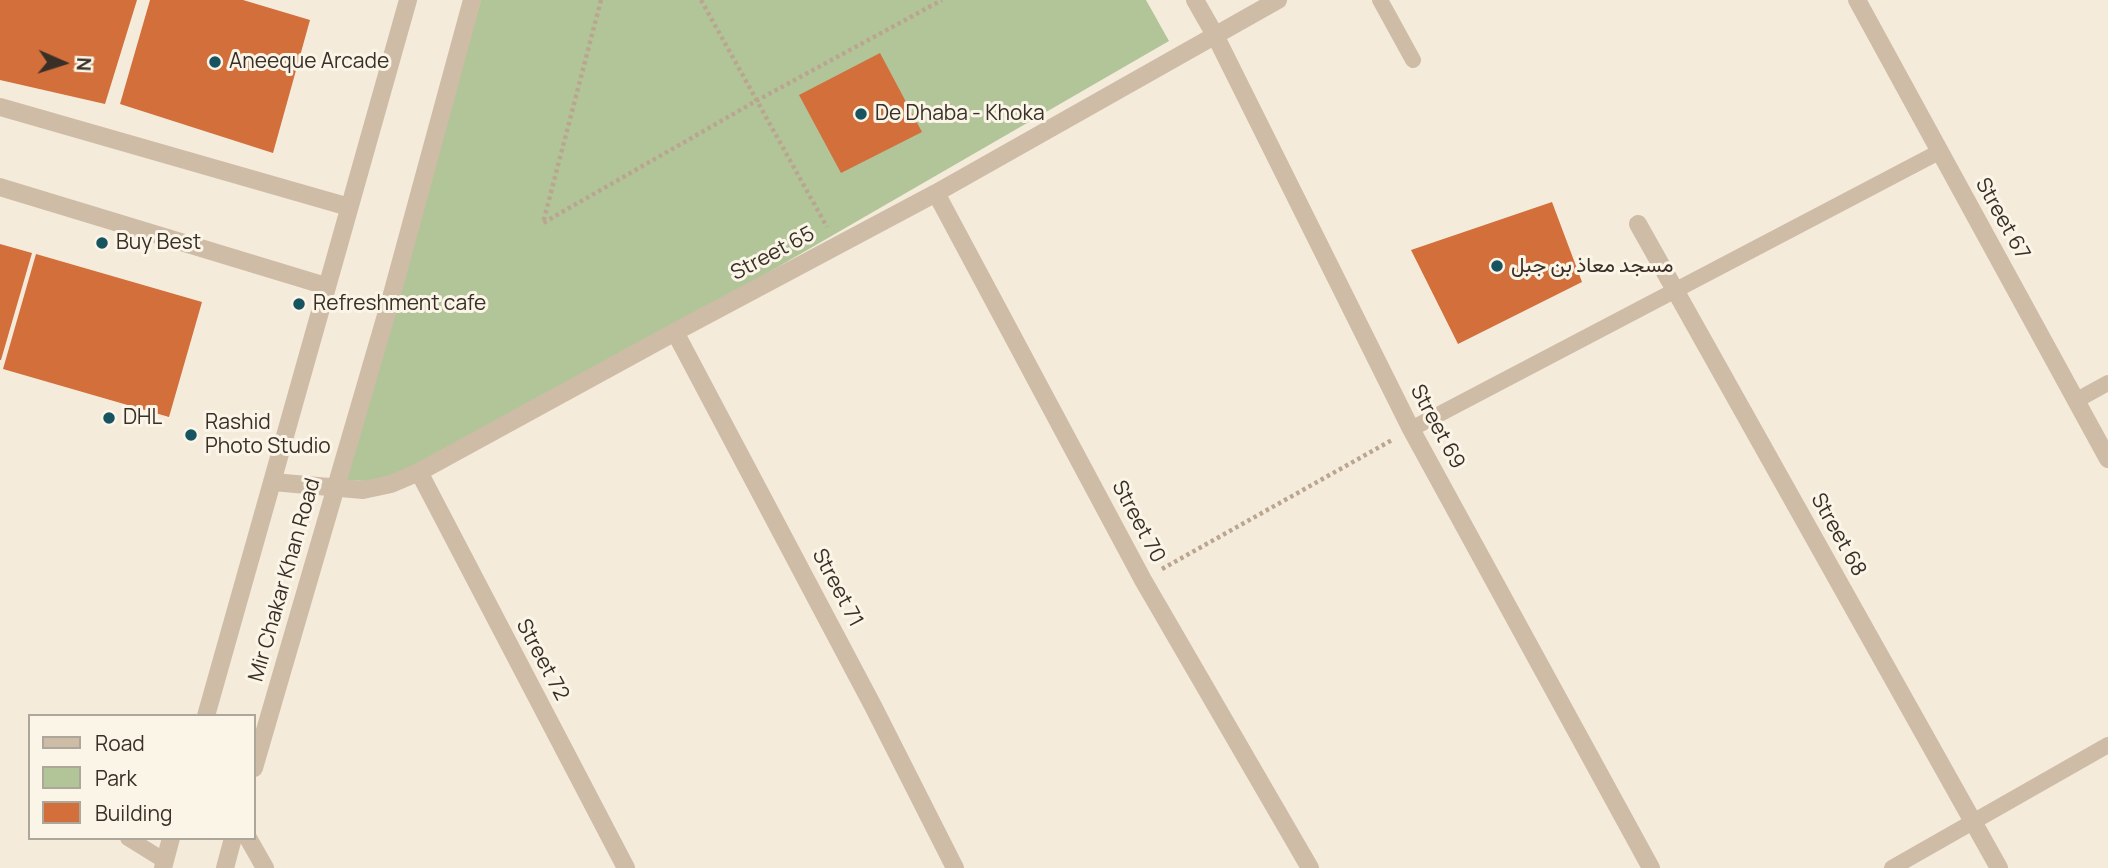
<!DOCTYPE html>
<html>
<head>
<meta charset="utf-8">
<style>
  body { margin:0 }
  #map { position:relative; width:2108px; height:868px; overflow:hidden; background:#f5ebdb; font-family:Manrope,sans-serif }
  canvas { display:block }
  .legend { position:absolute; left:28px; top:714px; width:228px; height:126px; box-sizing:border-box; background:#fbf5e8; border:2px solid #ada69b; margin:0; padding:9px 12px; list-style:none; font-size:21px; color:#392f27 }
  .legend li { display:flex; align-items:center; gap:14px; height:35px }
  .legend b { width:35px; border:2px solid #ada69b }
  .north { position:absolute; left:28px; top:28px; width:70px; height:70px; -webkit-text-stroke:5px #fbf5e8; paint-order:stroke; rotate:93deg; font-size:19px; font-weight:700; line-height:28px; text-align:center; color:#392f27 }
  .north::after { content:''; display:block; margin:auto; width:24px; height:32px; background:#392f27; clip-path:polygon(50% 0,100% 100%,50% 72%,0 100%) }
</style>
</head>
<body>
<div id="map">
<canvas width="2108" height="868"></canvas>
<ul class="legend">
<li><b style="height:9px;background:#cebca6"></b>Road</li>
<li><b style="height:19px;background:#b2c599"></b>Park</li>
<li><b style="height:19px;background:#d26f3b"></b>Building</li>
</ul>
<div class="north">N</div>
</div>
<script>
const ctx = document.querySelector('canvas').getContext('2d');
ctx.lineJoin = 'round';
function paint(path, color) { ctx.fillStyle = color; ctx.fill(path, 'evenodd'); }
const poly = rows => new Path2D(rows.map(r => 'M' + r).join(''));
function strokePath(path, color, width, dash) { ctx.strokeStyle = color; ctx.lineWidth = width; ctx.lineCap = dash ? 'butt' : 'round'; ctx.setLineDash(dash || []); ctx.stroke(path); }
function write(font, color, halo, rows, align = 'center') {
  ctx.font = font + ' Manrope,Vazirmatn,sans-serif'; ctx.lineWidth = 6; ctx.setLineDash([]); ctx.textBaseline = 'middle'; ctx.strokeStyle = halo; ctx.fillStyle = color; for (const [text, x, y, turn = 0] of rows) {
    ctx.save(); ctx.translate(x, y); ctx.rotate((+turn || 0) * Math.PI / 180); ctx.textAlign = isNaN(turn) ? turn : align; if (halo) ctx.strokeText(text, 0, 0); ctx.fillText(text, 0, 0); ctx.restore();
  }
}
const green = poly([
  [481,0,1146,0,1169,41,404,483,345,480,409,242]
]);
const building = poly([
  [0,0,137,0,105,104,0,80],
  [150,0,243,0,310,20,273,153,120,104],
  [880,53,922,132,841,173,799,95],
  [1552,202,1582,282,1458,344,1411,250],
  [0,244,32,253,1,360,0,360],
  [36,254,202,302,169,417,3,369]
]);
const path = poly([
  [601,0,543,223,756,101,942,0],
  [701,0,827,227],
  [1162,569,1392,440]
]);
const service = poly([
  [1380,0,1413,60],
  [2077,400,2108,383],
  [1411,429,1939,152],
  [128,838,165,861],
  [1892,868,2108,745]
]);
const minor = poly([
  [1195,0,1215,35,1411,429,1651,868],
  [1857,0,2108,459],
  [936,193,1143,580,1310,868],
  [1638,224,1999,868],
  [675,332,873,706,955,868],
  [419,472,626,868],
  [273,482,363,490,391,484,419,472,675,332,936,193,1278,0],
  [248,838,265,868]
]);
const tertiary = poly([
  [0,107,349,207],
  [0,187,326,286],
  [206,716,408,0],
  [254,768,389,305,472,0],
  [163,868,171,838],
  [225,868,233,838]
]);
const markers = [
  [215,62,7,"#185460"],
  [861,114,7,"#185460"],
  [102,243,7,"#185460"],
  [1497,266,7,"#185460"],
  [299,304,7,"#185460"],
  [109,418,7,"#185460"],
  [191,435,7,"#185460"]
];
const poiNames = [
  ["Aneeque Arcade",229,62],
  ["De Dhaba - Khoka",875,114],
  ["Buy Best",116,243],
  ["مسجد معاذ بن جبل",1511,266],
  ["Refreshment cafe",313,304],
  ["DHL",123,418],
  ["Rashid",205,423],
  ["Photo Studio",205,447]
];
const streetNames = [
  ["Street 67",2002,219,61],
  ["Street 65",773,254,-28],
  ["Street 69",1437,427,62],
  ["Street 70",1138,522,62],
  ["Street 68",1838,535,61],
  ["Mir Chakar Khan Road",285,580,-74],
  ["Street 71",837,588,62],
  ["Street 72",542,660,62]
];
paint(green, '#b2c599');
paint(building, '#d26f3b');
strokePath(path, '#baa690', 4.5, [3.5, 3.5]);
strokePath(service, '#cebca6', 16);
strokePath(minor, '#cebca6', 18);
strokePath(tertiary, '#cebca6', 18);
for (const [x, y, r, color] of markers) { const dot = new Path2D(); dot.arc(x, y, r, 0, 2 * Math.PI); ctx.fillStyle = color; ctx.fill(dot); strokePath(dot, '#fbf5e8', 2.5); }
write('21px', '#392f27', '#fbf5e8', poiNames, 'left');
write('21px', '#392f27', '#fbf5e8', streetNames);
</script>
</body>
</html>
